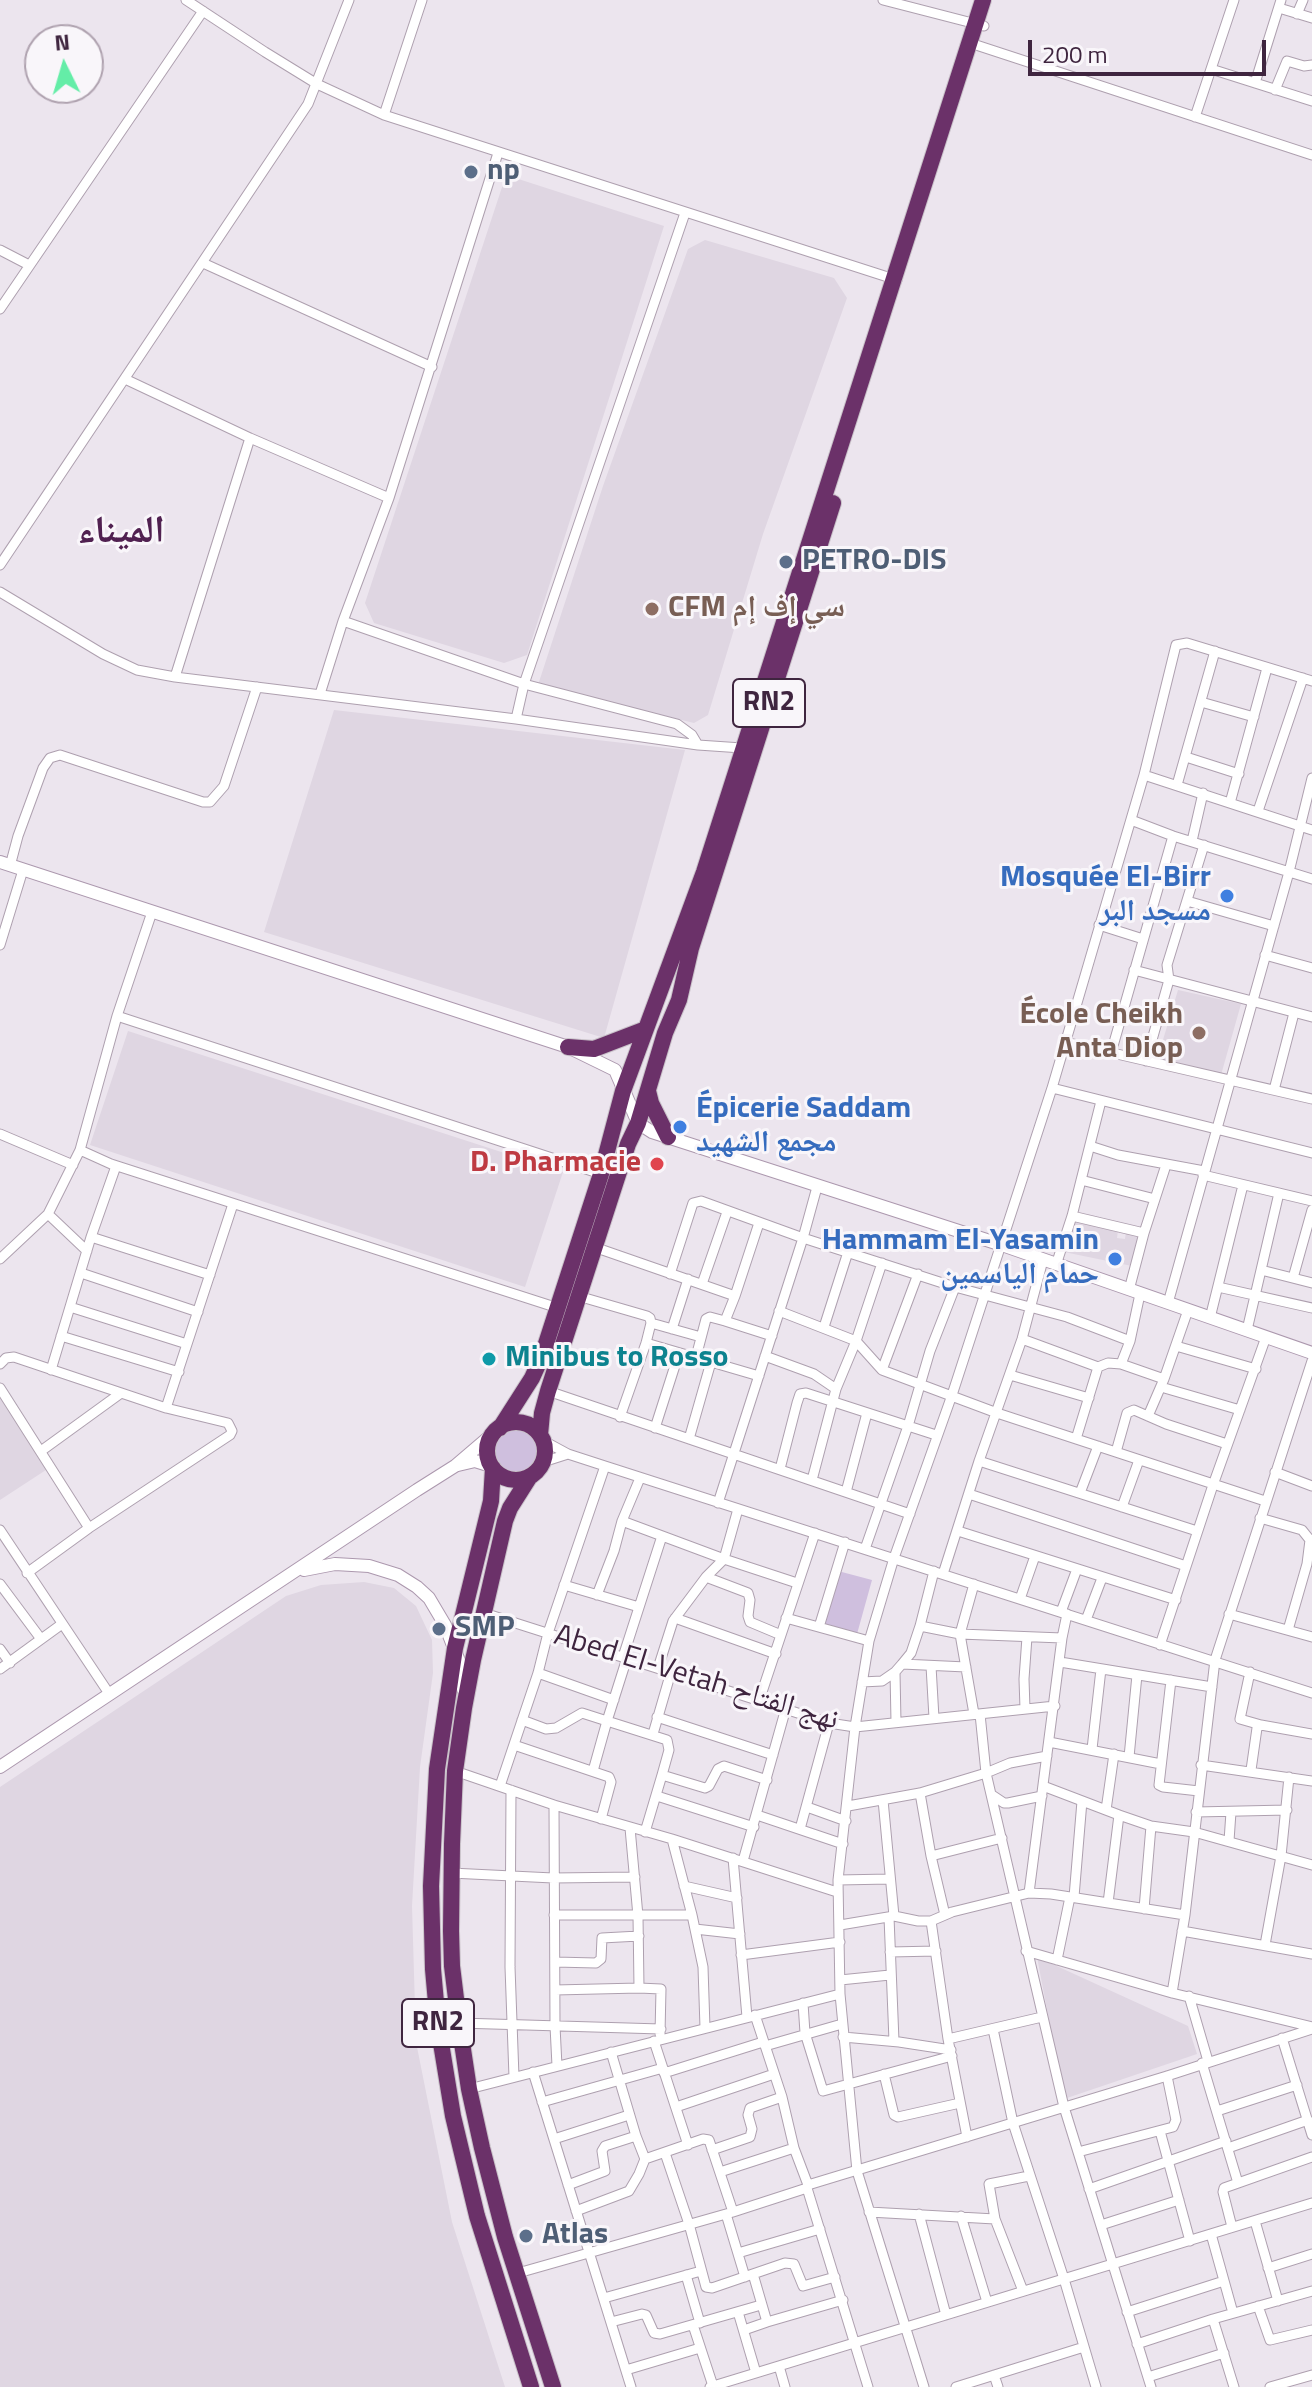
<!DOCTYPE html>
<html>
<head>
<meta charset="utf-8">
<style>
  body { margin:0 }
  #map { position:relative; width:1312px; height:2387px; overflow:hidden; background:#ece5ee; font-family:"Titillium Web",sans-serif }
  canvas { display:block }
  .north { position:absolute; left:24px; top:24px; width:80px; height:80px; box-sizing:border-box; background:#f9f6fa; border:2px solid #afa2af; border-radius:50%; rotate:355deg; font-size:22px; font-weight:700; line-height:32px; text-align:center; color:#3f253f }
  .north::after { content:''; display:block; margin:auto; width:28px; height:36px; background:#64eda7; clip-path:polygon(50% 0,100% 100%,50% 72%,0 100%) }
  .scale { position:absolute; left:1028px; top:40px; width:238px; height:36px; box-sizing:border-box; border:4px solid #3f253f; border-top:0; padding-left:10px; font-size:24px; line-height:28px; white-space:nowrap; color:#3f253f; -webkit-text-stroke:6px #f9f6fa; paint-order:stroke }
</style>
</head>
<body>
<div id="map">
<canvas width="1312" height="2387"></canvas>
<div class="north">N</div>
<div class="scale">200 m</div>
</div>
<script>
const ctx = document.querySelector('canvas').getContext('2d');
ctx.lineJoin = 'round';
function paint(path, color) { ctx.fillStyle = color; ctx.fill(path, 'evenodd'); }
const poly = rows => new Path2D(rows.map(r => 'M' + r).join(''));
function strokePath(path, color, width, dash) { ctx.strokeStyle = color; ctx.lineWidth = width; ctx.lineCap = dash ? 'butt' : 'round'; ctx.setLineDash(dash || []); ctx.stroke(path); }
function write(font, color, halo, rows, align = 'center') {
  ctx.font = font + ' "Titillium Web","Noto Naskh Arabic",sans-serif'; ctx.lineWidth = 6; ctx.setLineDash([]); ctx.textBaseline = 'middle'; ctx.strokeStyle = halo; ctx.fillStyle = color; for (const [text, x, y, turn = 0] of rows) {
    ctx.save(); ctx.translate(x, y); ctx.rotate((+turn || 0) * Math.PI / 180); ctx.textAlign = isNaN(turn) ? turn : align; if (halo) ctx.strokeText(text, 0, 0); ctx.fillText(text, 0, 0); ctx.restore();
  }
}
const built = poly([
  [506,175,664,226,527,655,504,663,374,623,365,603],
  [705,240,834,278,847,298,763,534,708,715,694,723,538,685,603,486,688,249],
  [334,710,685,750,604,1038,264,932],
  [1178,990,1241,1004,1221,1075,1156,1063],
  [128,1031,563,1172,525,1287,90,1145],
  [1074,1222,1118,1230,1117,1238,1125,1239,1126,1231,1140,1236,1132,1266,1064,1252,1066,1245,1079,1248,1080,1238,1069,1234],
  [0,1392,49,1468,0,1500],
  [364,1582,394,1588,416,1606,432,1640,433,1673,420,1767,412,1906,416,2042,452,2222,505,2387,0,2387,0,1787,286,1596,321,1585],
  [1037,1957,1188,2026,1197,2054,1064,2099]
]);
const green = poly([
  '491 1452a24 24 0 1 1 48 0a24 24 0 1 1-48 0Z',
  [838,1571,872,1580,857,1634,823,1624]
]);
const street = poly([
  [186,0,265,52,317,84,384,115,897,280],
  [883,0,984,26],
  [1279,8,1312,18],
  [1297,14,1303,0],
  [970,43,1312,155],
  [1211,69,1312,101],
  [1255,83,1281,0],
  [1275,90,1287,61,1304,66,1312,65],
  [384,115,422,0],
  [1195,117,1234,0],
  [0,250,29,265],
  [203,263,432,367],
  [0,309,203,11],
  [125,379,250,438,389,498],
  [0,565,308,104,349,0],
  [0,592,103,654,137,670,175,677,516,719,698,745,742,748],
  [343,621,524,684,677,724,692,735,698,745],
  [175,677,250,438],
  [320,694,343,621,389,498,498,153],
  [1201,702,1254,717],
  [516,719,524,684,685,213],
  [1186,757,1239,774],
  [1144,775,1312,830],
  [1177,785,1215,651],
  [1230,803,1267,668],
  [1258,811,1303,678],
  [1131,820,1173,836,1312,879],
  [1192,841,1203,793],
  [10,866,18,836,43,768,50,758,60,755,203,802,210,802,224,786,257,687],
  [1187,901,1274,926],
  [1099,925,1143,939],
  [0,945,23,870],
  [1265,955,1312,968],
  [1134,970,1312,1017],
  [117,1016,601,1174],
  [1065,1042,1312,1099],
  [1111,1053,1173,836],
  [1146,1061,1169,980,1167,965,1204,845],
  [1052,1088,1144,775,1176,645,1187,643,1312,681],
  [1274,1090,1294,1013],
  [0,1134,73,1165],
  [1090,1146,1118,1155,1204,1171],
  [80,1150,111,1164,558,1308],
  [1203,1175,1312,1201],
  [1081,1180,1155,1199],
  [48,1214,87,1251],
  [1072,1216,1144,1233],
  [91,1237,210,1275],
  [594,1247,735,1296,759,1223],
  [0,1259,48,1214,80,1150,117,1016,152,912],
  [1056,1265,1072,1216,1101,1101],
  [1261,1270,1312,1283],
  [81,1273,198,1312],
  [670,1274,693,1203,701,1201,803,1238,955,1287,1067,1317,1130,1341],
  [1293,1278,1312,1210],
  [702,1284,727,1212],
  [1218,1287,1312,1308],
  [1129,1290,1144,1233,1166,1165],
  [578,1296,647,1316,650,1318,651,1323,646,1343,620,1417],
  [735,1296,725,1321,772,1336],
  [1168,1303,1289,872,1312,778],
  [70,1307,187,1344],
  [779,1311,856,1341,882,1263],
  [1210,1318,1243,1185],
  [651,1323,701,1337],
  [824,1327,848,1252],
  [672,1329,688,1279],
  [1247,1330,1279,1193],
  [61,1336,179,1372],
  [1022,1339,1098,1367,1076,1439],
  [646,1343,759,1376],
  [1176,1346,1256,1369],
  [765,1356,814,1374,836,1389],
  [696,1357,706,1319,710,1317,725,1321],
  [0,1364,6,1358,14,1357,166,1408,228,1423,232,1431,230,1435,89,1528,27,1573],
  [1121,1364,1130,1341,1140,1294],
  [1098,1367,1108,1363,1121,1364,1164,1379],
  [51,1370,91,1237,116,1166],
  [882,1370,918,1274],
  [1010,1375,1089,1398],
  [1161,1387,1240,1410],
  [0,1388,89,1528],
  [548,1391,910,1514],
  [166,1408,233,1204],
  [1148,1416,1164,1379,1188,1310],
  [655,1428,679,1353],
  [689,1439,711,1362],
  [544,1441,568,1454,605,1466,1312,1693],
  [41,1451,121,1393],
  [1116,1452,1127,1413,1134,1410,1166,1424,1227,1444],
  [979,1461,1197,1531],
  [543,1462,568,1454],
  [780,1469,797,1403,800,1394,806,1393,936,1435],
  [1275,1472,1312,1486],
  [812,1480,836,1389,856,1341,882,1370,997,1413,1265,1501],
  [846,1492,867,1413],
  [1080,1493,1098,1446],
  [969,1494,1186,1566],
  [718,1503,803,1238,817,1187],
  [1122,1507,1139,1460],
  [1260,1518,1302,1530,1310,1540,1307,1564,1288,1630],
  [622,1521,724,1559,797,1583],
  [0,1530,110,1695],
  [958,1531,1176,1600],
  [865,1549,908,1426,930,1351,955,1287],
  [934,1571,920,1626,960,1634,1062,1638],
  [943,1574,979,1461,1022,1339,1043,1260],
  [706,1577,748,1593,750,1600,748,1616,750,1622,781,1635],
  [0,1584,41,1639],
  [564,1585,639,1607],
  [597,1595,614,1551,622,1521,640,1478],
  [1020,1599,1035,1556],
  [1061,1612,1077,1569],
  [484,1613,829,1723,855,1727,1055,1706],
  [1229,1614,1312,1637],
  [675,1618,776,1654],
  [786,1618,869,1641],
  [1086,1620,1102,1578],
  [819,1627,845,1542],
  [1160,1645,1213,1485,1266,1337],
  [0,1649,10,1663],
  [623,1657,662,1536],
  [1060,1662,1212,1687],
  [902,1664,911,1653,920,1626],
  [931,1666,934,1718],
  [658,1668,673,1621,706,1577,724,1559,738,1509],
  [0,1669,62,1624],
  [1250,1672,1240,1719,1261,1725],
  [538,1673,614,1700],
  [1171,1680,1159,1785,1163,1787,1199,1791],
  [862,1682,882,1681,895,1672],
  [759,1701,815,1533],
  [1025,1709,1024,1679,1027,1637],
  [974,1714,960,1634,974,1584],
  [980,1714,986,1773,1064,2107,1151,2387],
  [657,1717,773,1755],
  [522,1720,546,1729,556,1728,582,1713,607,1721,627,1658],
  [896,1722,895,1672,902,1664,966,1667],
  [653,1734,671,1672],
  [1049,1742,1161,1764],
  [514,1745,609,1777,611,1782,601,1819],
  [1092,1749,1101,1669],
  [1129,1757,1137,1675],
  [1201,1765,1312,1781],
  [1251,1770,1257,1728,1261,1725,1312,1734],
  [455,1771,554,1805,672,1839,837,1892],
  [593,1771,607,1721,667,1740,669,1750,662,1775,645,1832],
  [662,1775,705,1788,709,1786,718,1769,724,1766,767,1780],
  [500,1786,538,1673,548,1633,605,1466],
  [1043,1786,1119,1815],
  [511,1790,510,1967,514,2077],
  [920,1793,931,1856,945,1915],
  [992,1795,1004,1803,1008,1803,1042,1796],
  [657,1796,754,1827],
  [883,1800,894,1916],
  [554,1805,555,2026,557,2066],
  [848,1806,920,1793,986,1773,1010,1763,1047,1756],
  [807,1807,846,1821],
  [1106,1810,1114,1754],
  [1196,1812,1287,1810],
  [757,1815,843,1844],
  [800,1829,829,1723],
  [1229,1841,1231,1812],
  [931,1856,1002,1838],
  [733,1858,747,2017],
  [743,1861,786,1708],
  [451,1873,553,1878,635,1877],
  [838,1880,890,1879],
  [684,1886,737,1898],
  [1029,1893,1062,1638,1067,1614],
  [1074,1897,1082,1801],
  [1108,1903,1119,1815,1151,1826,1194,1832,1312,1865],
  [1144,1909,1151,1826],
  [554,1915,692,1915,672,1839],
  [692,1915,703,1967,705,2028],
  [889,1917,894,2041],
  [931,1921,948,2039,967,2137],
  [840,1925,894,1916,918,1921,931,1921,952,1912,1029,1893,1051,1894,1185,1915],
  [695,1929,740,1934],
  [1182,1931,1312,1954],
  [1265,1945,1281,1856,1289,1777],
  [1026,1951,1172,1993,1312,2027],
  [890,1952,936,1951],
  [741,1955,840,1942],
  [1057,1960,1070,1897],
  [555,1962,596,1963,601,1959,602,1938,639,1936],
  [840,1980,890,1975],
  [639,1988,661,1989,660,2034],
  [555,1990,639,1988,638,1916,630,1828],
  [1172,1993,1185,1915,1215,1660,1312,1361],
  [1189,1996,1208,2061],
  [803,2003,805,2033,823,2091,952,2056],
  [755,2015,782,2097,794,2148,808,2185],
  [459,2023,661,2029],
  [993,2029,1013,2123,1064,2279,1096,2387],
  [843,2037,899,2042,951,2050],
  [1282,2038,1312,2135],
  [948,2039,1042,2017],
  [654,2041,688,2145],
  [765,2046,842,2024],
  [611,2052,636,2136,645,2159,703,2139,709,2140,733,2212],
  [1202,2063,1238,2183],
  [533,2072,631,2387],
  [664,2073,763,2042],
  [884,2074,894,2115,898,2117,960,2103],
  [469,2089,840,1994],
  [542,2102,663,2068],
  [676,2107,774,2074],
  [1217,2111,1297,2085],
  [1160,2131,1190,2241],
  [554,2139,629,2115],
  [1228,2148,1308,2120],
  [712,2150,750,2137,752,2129,748,2115,750,2108,782,2097],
  [1078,2152,1173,2127,1176,2120,1167,2076],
  [665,2153,689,2224,706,2287,712,2288,785,2263,794,2264,803,2286,835,2277],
  [720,2172,794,2148],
  [568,2185,605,2171,602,2151,605,2146,636,2136],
  [807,2188,868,2387],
  [1089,2189,1226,2141],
  [576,2211,629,2191,639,2174,645,2159],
  [869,2212,995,2219,1023,2291],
  [726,2214,745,2277],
  [919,2214,946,2315],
  [961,2216,987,2302],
  [995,2219,989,2184,1029,2176],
  [1255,2221,1278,2301],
  [1101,2225,1179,2200],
  [1232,2227,1223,2192,1224,2188,1312,2157],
  [1211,2234,1233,2313],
  [738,2253,820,2229],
  [1268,2268,1312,2254],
  [518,2273,733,2212,807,2188,808,2185,1167,2076,1312,2029],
  [753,2274,767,2322,843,2300],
  [686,2275,700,2323],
  [604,2298,701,2271],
  [1258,2306,1270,2340,1312,2330],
  [738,2312,756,2373],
  [1127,2312,1224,2281],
  [1213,2319,1234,2387],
  [611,2322,642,2314,646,2315,654,2333,660,2334,761,2305],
  [693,2325,713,2386],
  [744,2330,767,2322],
  [1137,2344,1213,2319,1312,2291],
  [779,2366,785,2387],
  [626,2370,700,2348],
  [994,2375,998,2387],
  [1148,2377,1224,2353],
  [710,2387,1312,2203],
  [924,2387,857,2171,840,1994,838,1880,855,1727,869,1641,894,1558,952,1395,1052,1088,1312,1153],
  [956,2387,1084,2347],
  [1270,2387,1312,2375]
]);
const secondary = poly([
  [0,862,568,1047,615,1070,638,1123,652,1132,1002,1245,1312,1353],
  [458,1465,475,1461,491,1466],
  [304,1570,335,1564,369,1566,398,1575,417,1587,429,1598,445,1625,459,1661,463,1689],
  [0,1767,417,1490,455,1466,496,1431]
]);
const highway = poly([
  [568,1047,594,1049,646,1029],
  [648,1091,651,1103,668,1137],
  '487 1451a29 29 0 1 1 58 0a29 29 0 1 1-58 0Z',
  [500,1428,532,1378,542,1356,601,1174,623,1091,704,872,983,0],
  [540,1435,542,1413,548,1391,628,1144,638,1123,665,1033,679,1000,691,948,833,503],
  [493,1468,491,1501,455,1648,437,1769,431,1886,433,1969,438,2025,453,2116,477,2216,531,2387],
  [529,1478,510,1508,505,1521,473,1660,464,1708,455,1771,452,1844,451,1931,452,1966,459,2023,469,2089,482,2148,505,2237,553,2387]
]);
const markers = [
  [471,172,8,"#5c6f8a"],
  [786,562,8,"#5c6f8a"],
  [652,609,8,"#8d6e63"],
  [1227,896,8,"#3f7fe0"],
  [1199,1033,8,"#8d6e63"],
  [680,1127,8,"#3f7fe0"],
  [657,1164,8,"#e0444e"],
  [1115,1259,8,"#3f7fe0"],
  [489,1359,8,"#0f9aa8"],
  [439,1629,8,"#5c6f8a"],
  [526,2236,8,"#5c6f8a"]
];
const shields = [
  [769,703,72],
  [438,2023,72]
];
const shieldNames = [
  ["RN2",769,703],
  ["RN2",438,2023]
];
const serviceNames = [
  ["np",487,172],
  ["PETRO-DIS",802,562],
  ["SMP",455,1629],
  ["Atlas",542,2236]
];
const educationNames = [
  ["CFM سي إف إم",668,609],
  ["École Cheikh",1183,1016,"right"],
  ["Anta Diop",1183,1050,"right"]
];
const shopNames = [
  ["Mosquée El-Birr",1211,879],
  ["مسجد البر",1211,913],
  ["Épicerie Saddam",696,1110,"left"],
  ["مجمع الشهيد",696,1144,"left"],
  ["Hammam El-Yasamin",1099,1242],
  ["حمام الياسمين",1099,1276]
];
const healthNames = [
  ["D. Pharmacie",641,1164]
];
const cultureNames = [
  ["Minibus to Rosso",505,1359]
];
const streetNames = [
  ["Abed El-Vetah نهج الفتاح",696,1679,17]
];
const districtNames = [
  ["الميناء",121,533]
];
paint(built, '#dfd6e2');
paint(green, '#cfbfde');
strokePath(street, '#aea0af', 11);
strokePath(secondary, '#ac98ae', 14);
strokePath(highway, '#c9c2c9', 18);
strokePath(street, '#fff', 9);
strokePath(secondary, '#fff', 12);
strokePath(highway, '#6b3169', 16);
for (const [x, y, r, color] of markers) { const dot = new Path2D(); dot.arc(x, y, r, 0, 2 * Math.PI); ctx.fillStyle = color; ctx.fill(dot); strokePath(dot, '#f9f6fa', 3); }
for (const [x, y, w] of shields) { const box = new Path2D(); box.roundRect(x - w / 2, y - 24, w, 48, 6); ctx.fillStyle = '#f9f6fa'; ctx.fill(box); strokePath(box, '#3f253f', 2); }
write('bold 28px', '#3f253f', null, shieldNames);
write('bold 30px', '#4e5e75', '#f9f6fa', serviceNames, 'left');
write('bold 30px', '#785e54', '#f9f6fa', educationNames, 'left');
write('bold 30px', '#366cbe', '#f9f6fa', shopNames, 'right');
write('bold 30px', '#be3a42', '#f9f6fa', healthNames, 'right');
write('bold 30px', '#0d838f', '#f9f6fa', cultureNames, 'left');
write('30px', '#3f253f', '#f9f6fa', streetNames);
write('bold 38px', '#512151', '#f9f6fa', districtNames);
</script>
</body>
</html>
